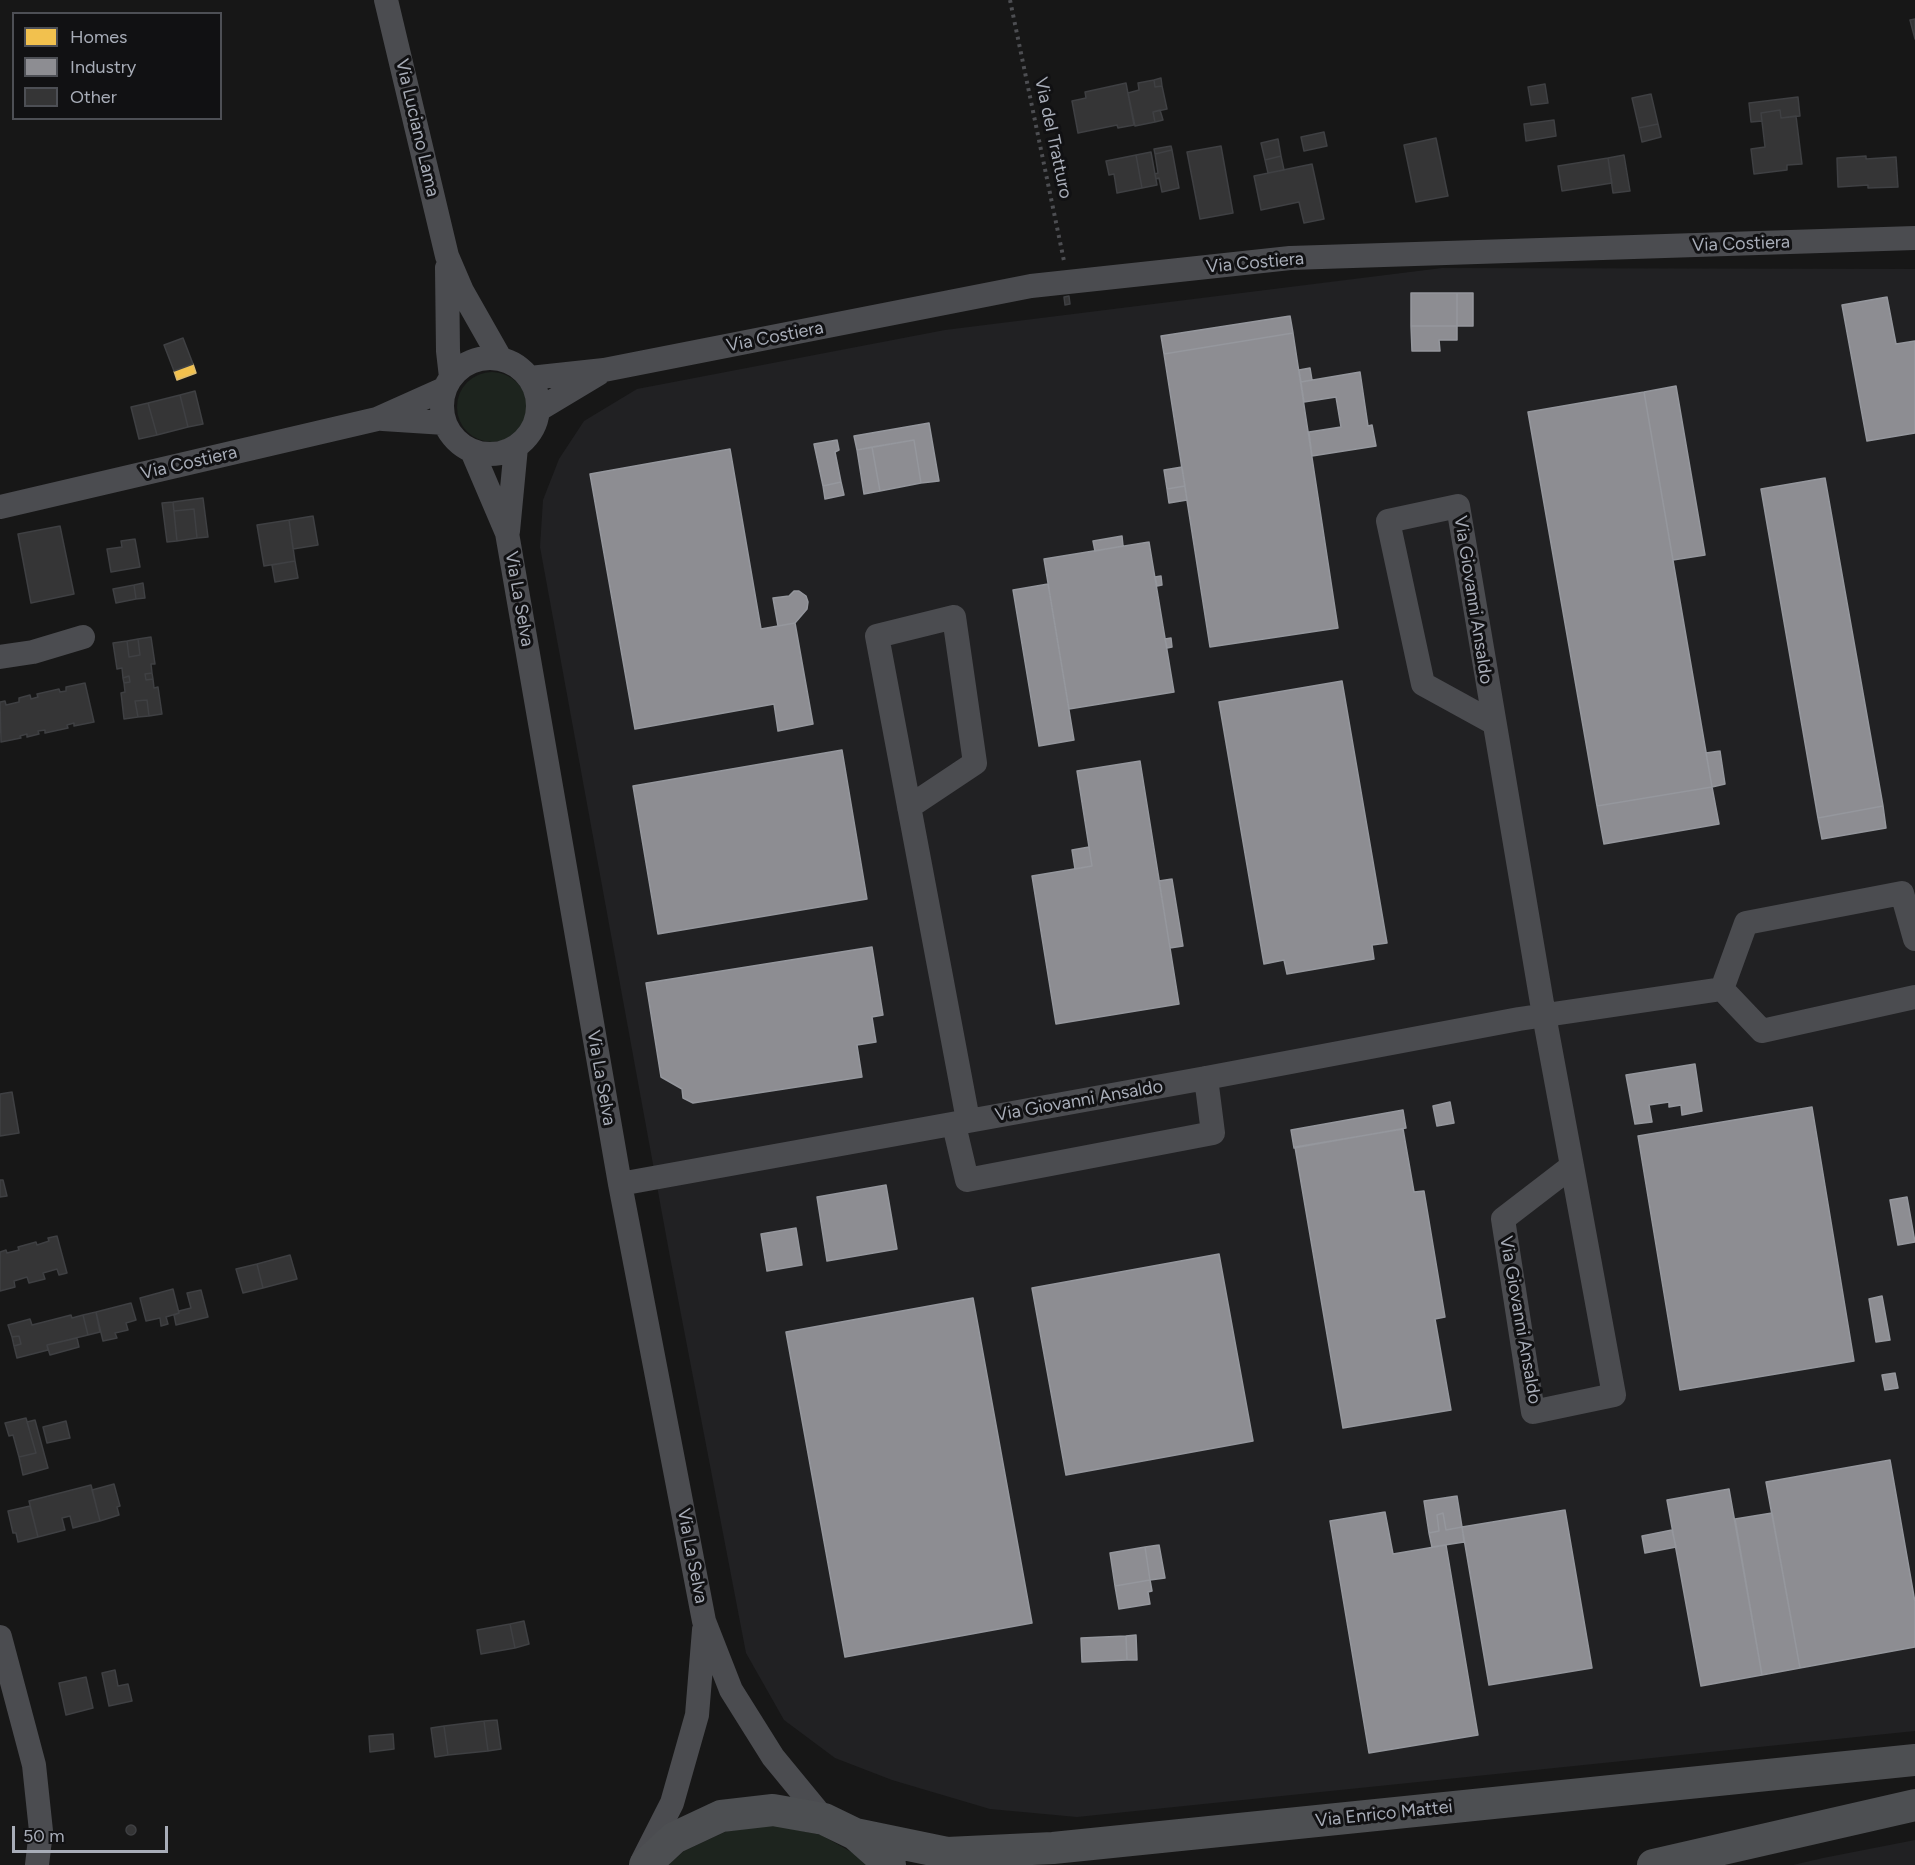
<!DOCTYPE html>
<html>
<head>
<meta charset="utf-8">
<style>
  body { margin:0 }
  #map { position:relative; width:1915px; height:1865px; overflow:hidden; background:#171717; font-family:Figtree,sans-serif }
  canvas { display:block }
  .legend { position:absolute; left:12px; top:12px; width:210px; height:108px; box-sizing:border-box; background:#111113; border:2px solid #4d4f55; margin:0; padding:8px 10px; list-style:none; font-size:18px; color:#a8adb8 }
  .legend li { display:flex; align-items:center; gap:12px; height:30px }
  .legend b { width:30px; border:2px solid #4d4f55 }
  .scale { position:absolute; left:12px; top:1826px; width:156px; height:27px; box-sizing:border-box; border:3px solid #a8adb8; border-top:0; padding-left:8px; font-size:18px; line-height:21px; white-space:nowrap; color:#a8adb8; -webkit-text-stroke:4px #111113; paint-order:stroke }
</style>
</head>
<body>
<div id="map">
<canvas width="1915" height="1865"></canvas>
<ul class="legend">
<li><b style="height:16px;background:#f2c14e"></b>Homes</li>
<li><b style="height:16px;background:#8d8d92"></b>Industry</li>
<li><b style="height:16px;background:#353536"></b>Other</li>
</ul>
<div class="scale">50 m</div>
</div>
<script>
const ctx = document.querySelector('canvas').getContext('2d');
ctx.lineJoin = 'round';
function paint(path, color) { ctx.fillStyle = color; ctx.fill(path, 'evenodd'); }
const poly = rows => new Path2D(rows.map(r => 'M' + r).join(''));
function strokePath(path, color, width, dash) { ctx.strokeStyle = color; ctx.lineWidth = width; ctx.lineCap = dash ? 'butt' : 'round'; ctx.setLineDash(dash || []); ctx.stroke(path); }
function write(font, color, halo, rows, align = 'center') {
  ctx.font = font + ' Figtree,sans-serif'; ctx.lineWidth = 6; ctx.setLineDash([]); ctx.textBaseline = 'middle'; ctx.strokeStyle = halo; ctx.fillStyle = color; for (const [text, x, y, turn = 0] of rows) {
    ctx.save(); ctx.translate(x, y); ctx.rotate((+turn || 0) * Math.PI / 180); ctx.textAlign = isNaN(turn) ? turn : align; if (halo) ctx.strokeText(text, 0, 0); ctx.fillText(text, 0, 0); ctx.restore();
  }
}
const built = poly([
  [1442,268,1915,269,1915,1731,1077,1817,990,1809,892,1780,835,1758,784,1720,746,1653,670,1257,540,547,543,500,559,459,584,421,637,389,945,330],
  [1915,1840,1915,1865,1793,1865,1823,1858]
]);
const green = poly([
  '457 407a35 35 0 1 1 70 0a35 35 0 1 1-70 0Z',
  [774,1825,821,1835,862,1858,868,1865,668,1865,684,1851,727,1831]
]);
const homes = poly([
  [193,364,196,373,177,380,174,371,193,364]
]);
const industry = poly([
  [1411,293,1457,293,1457,326,1411,326,1411,293],
  [1457,293,1473,293,1473,326,1457,326,1457,293],
  [1887,297,1896,344,1915,341,1915,433,1867,441,1842,305,1887,297],
  [1290,316,1293,333,1164,354,1161,336,1290,316],
  [1411,326,1457,326,1457,340,1439,340,1440,351,1412,351,1411,326],
  [1293,333,1338,628,1210,647,1164,354,1293,333],
  [1310,368,1312,380,1301,382,1299,370,1310,368],
  [1360,372,1368,426,1372,425,1376,446,1312,456,1309,432,1341,427,1336,397,1304,402,1301,382,1360,372],
  [1676,386,1705,555,1673,560,1644,392,1676,386],
  [1644,392,1712,787,1597,806,1528,412,1644,392],
  [929,423,939,481,921,483,914,440,857,450,854,436,929,423],
  [837,440,839,450,835,452,841,482,823,486,814,444,837,440],
  [914,440,921,483,880,491,872,447,914,440],
  [872,447,880,491,864,494,857,450,872,447],
  [730,449,761,629,795,623,813,724,778,731,774,704,635,729,590,474,730,449],
  [1182,467,1185,486,1167,489,1164,470,1182,467],
  [1825,478,1883,806,1818,818,1761,489,1825,478],
  [841,482,844,495,825,499,823,486,841,482],
  [1185,486,1187,500,1169,503,1167,489,1185,486],
  [1122,536,1123,546,1095,551,1093,541,1122,536],
  [1149,542,1174,692,1069,709,1044,559,1149,542],
  [1161,576,1162,585,1157,586,1155,577,1161,576],
  [1048,584,1074,740,1039,746,1013,590,1048,584],
  [794,591,799,591,806,596,808,602,807,609,795,623,778,626,773,598,789,596,794,591],
  [1171,638,1172,647,1167,648,1165,639,1171,638],
  [1342,681,1387,943,1372,945,1374,959,1287,974,1284,960,1264,964,1219,702,1342,681],
  [842,750,867,899,658,934,633,786,842,750],
  [1720,751,1725,784,1712,787,1706,753,1720,751],
  [1140,761,1179,1004,1056,1024,1032,876,1092,866,1077,771,1140,761],
  [1712,787,1719,824,1604,844,1597,806,1712,787],
  [1883,806,1886,828,1822,839,1818,818,1883,806],
  [1089,847,1092,866,1075,869,1072,850,1089,847],
  [1172,879,1183,946,1170,948,1159,881,1172,879],
  [872,947,883,1015,872,1017,876,1042,857,1045,862,1077,693,1103,683,1098,682,1089,661,1077,646,983,872,947],
  [1695,1064,1702,1111,1682,1115,1681,1105,1669,1107,1669,1102,1649,1105,1652,1122,1635,1124,1626,1075,1695,1064],
  [1450,1102,1454,1123,1437,1126,1433,1106,1450,1102],
  [1812,1107,1854,1361,1680,1390,1638,1136,1812,1107],
  [1403,1110,1406,1128,1294,1148,1291,1130,1403,1110],
  [1403,1129,1414,1192,1424,1191,1445,1317,1435,1319,1451,1410,1343,1428,1295,1147,1403,1129],
  [886,1185,897,1249,827,1261,817,1197,886,1185],
  [1907,1197,1915,1242,1898,1245,1890,1200,1907,1197],
  [796,1228,802,1265,767,1271,761,1234,796,1228],
  [1219,1254,1253,1441,1066,1475,1032,1288,1219,1254],
  [1882,1296,1890,1340,1876,1342,1869,1299,1882,1296],
  [973,1298,1032,1623,845,1657,786,1332,973,1298],
  [1895,1373,1898,1388,1885,1390,1882,1375,1895,1373],
  [1890,1460,1915,1602,1915,1647,1800,1668,1766,1482,1890,1460],
  [1729,1489,1762,1675,1701,1686,1667,1500,1729,1489],
  [1457,1496,1462,1527,1446,1530,1443,1513,1437,1515,1439,1531,1429,1533,1424,1501,1457,1496],
  [1565,1510,1592,1668,1489,1685,1462,1527,1565,1510],
  [1385,1512,1393,1554,1446,1545,1478,1735,1369,1753,1330,1521,1385,1512],
  [1443,1513,1446,1530,1462,1527,1464,1542,1432,1547,1429,1533,1439,1531,1437,1515,1443,1513],
  [1772,1513,1800,1668,1762,1675,1735,1519,1772,1513],
  [1672,1530,1676,1547,1645,1553,1642,1536,1672,1530],
  [1159,1545,1165,1578,1150,1580,1145,1547,1159,1545],
  [1145,1547,1150,1580,1115,1586,1110,1553,1145,1547],
  [1150,1580,1152,1591,1148,1592,1150,1604,1119,1609,1115,1586,1150,1580],
  [1136,1635,1137,1660,1127,1660,1126,1636,1136,1635],
  [1126,1636,1127,1660,1082,1662,1081,1638,1126,1636]
]);
const building = poly([
  [1915,19,1915,39,1910,20,1915,19],
  [1161,78,1162,86,1155,87,1154,80,1161,78],
  [1154,80,1155,87,1162,86,1167,109,1153,112,1155,122,1135,126,1128,93,1139,90,1138,83,1154,80],
  [1126,83,1134,125,1118,128,1117,125,1078,133,1072,101,1086,98,1085,92,1126,83],
  [1545,84,1548,103,1531,105,1528,87,1545,84],
  [1651,94,1658,124,1639,128,1632,98,1651,94],
  [1798,97,1800,116,1781,118,1780,110,1761,113,1762,121,1751,122,1749,103,1798,97],
  [1160,110,1163,120,1155,122,1153,112,1160,110],
  [1780,110,1781,118,1796,116,1802,164,1787,165,1787,170,1754,174,1751,149,1765,147,1761,113,1780,110],
  [1554,120,1556,136,1526,141,1524,124,1554,120],
  [1658,124,1661,137,1642,142,1639,128,1658,124],
  [1324,132,1327,146,1304,151,1301,137,1324,132],
  [1436,138,1448,196,1416,202,1404,145,1436,138],
  [1278,139,1281,156,1265,160,1261,143,1278,139],
  [1171,146,1172,150,1155,154,1154,149,1171,146],
  [1221,146,1233,213,1200,219,1187,152,1221,146],
  [1172,150,1179,188,1162,192,1159,178,1156,179,1155,174,1158,173,1155,154,1172,150],
  [1151,152,1157,185,1142,188,1136,155,1151,152],
  [1136,155,1142,188,1117,193,1114,174,1109,175,1106,161,1136,155],
  [1624,155,1630,191,1613,193,1608,158,1624,155],
  [1281,156,1284,170,1268,173,1265,160,1281,156],
  [1866,156,1866,159,1896,157,1898,187,1868,188,1868,185,1838,187,1837,158,1866,156],
  [1608,158,1612,183,1562,191,1558,166,1608,158],
  [1312,164,1324,219,1304,223,1299,202,1261,210,1254,176,1312,164],
  [1069,296,1070,304,1065,305,1064,297,1069,296],
  [183,338,193,364,174,371,164,345,183,338],
  [195,391,203,424,188,427,180,395,195,391],
  [180,395,188,427,157,435,148,403,180,395],
  [148,403,157,435,139,439,131,407,148,403],
  [203,498,208,537,197,538,194,509,174,511,173,502,203,498],
  [173,502,177,541,167,542,162,503,173,502],
  [194,509,197,538,177,541,174,511,194,509],
  [313,516,318,545,293,549,289,520,313,516],
  [289,520,295,561,264,566,257,525,289,520],
  [60,526,74,594,31,603,18,534,60,526],
  [135,539,140,567,111,572,107,549,122,547,121,541,135,539],
  [295,561,298,578,275,582,272,565,295,561],
  [143,583,145,598,136,599,134,585,143,583],
  [134,585,136,599,116,603,113,589,134,585],
  [151,637,155,664,151,664,152,673,145,674,146,680,153,679,154,688,158,687,162,714,149,716,147,700,135,701,138,717,124,719,121,693,125,692,124,683,130,682,129,676,123,678,122,668,117,669,113,643,127,641,129,657,140,655,138,639,151,637],
  [138,639,140,655,129,657,127,641,138,639],
  [152,673,153,679,146,680,145,674,152,673],
  [129,676,130,682,124,683,123,678,129,676],
  [85,683,94,722,74,726,74,723,67,725,68,728,45,733,45,730,38,731,39,734,27,737,27,734,20,736,21,738,1,742,0,702,5,701,6,705,19,702,19,698,30,695,31,699,38,697,37,694,59,689,60,692,66,691,66,687,85,683],
  [147,700,149,716,138,717,135,701,147,700],
  [12,1092,19,1133,0,1136,0,1094,12,1092],
  [0,1180,3,1180,7,1196,0,1197,0,1180],
  [57,1236,67,1273,59,1275,57,1269,43,1273,45,1279,29,1283,27,1277,14,1281,15,1287,0,1291,0,1252,6,1250,7,1253,19,1250,18,1247,36,1242,37,1245,49,1241,48,1238,57,1236],
  [290,1255,297,1279,263,1288,257,1264,290,1255],
  [257,1264,263,1288,243,1293,236,1269,257,1264],
  [173,1289,179,1313,166,1317,168,1324,161,1326,160,1318,146,1321,140,1298,173,1289],
  [201,1290,208,1317,176,1325,174,1315,179,1313,179,1311,191,1308,187,1293,201,1290],
  [131,1303,136,1320,126,1323,128,1330,115,1333,117,1338,103,1341,96,1312,131,1303],
  [96,1312,100,1332,88,1335,83,1315,96,1312],
  [71,1315,72,1318,83,1315,88,1335,47,1345,48,1350,17,1358,14,1346,21,1344,19,1336,12,1337,8,1325,30,1319,32,1325,71,1315],
  [19,1336,21,1344,14,1346,12,1337,19,1336],
  [77,1338,79,1347,50,1355,47,1345,77,1338],
  [26,1418,36,1453,19,1457,13,1435,9,1436,5,1423,26,1418],
  [35,1420,48,1468,23,1475,19,1457,36,1453,27,1422,35,1420],
  [66,1421,70,1438,47,1443,43,1427,66,1421],
  [114,1484,120,1506,117,1507,119,1515,100,1521,92,1490,114,1484],
  [91,1485,100,1521,73,1528,70,1516,62,1518,65,1530,38,1537,29,1501,91,1485],
  [30,1506,38,1537,18,1542,16,1533,13,1533,8,1511,30,1506],
  [524,1621,529,1644,515,1648,510,1624,524,1621],
  [510,1624,515,1648,481,1654,477,1630,510,1624],
  [115,1670,118,1686,128,1684,132,1701,109,1706,102,1673,115,1670],
  [86,1677,93,1708,66,1715,59,1683,86,1677],
  [497,1720,501,1749,488,1751,484,1721,497,1720],
  [484,1721,488,1751,448,1755,444,1726,484,1721],
  [444,1726,448,1755,435,1757,431,1728,444,1726],
  [393,1734,394,1749,370,1752,369,1736,393,1734],
  '126 1830a5 5 0 1 1 10 0a5 5 0 1 1-10 0Z'
]);
const path = poly([
  [1010,0,1064,261]
]);
const minor = poly([
  [386,0,447,256,462,291,500,358],
  [447,268,448,351,451,377],
  '442 406a48 48 0 1 1 96 0a48 48 0 1 1-96 0Z',
  [530,378,604,370,1031,286,1290,258,1915,238],
  [538,410,598,374],
  [383,419,445,423],
  [472,451,507,533,620,1184,704,1621,731,1690,773,1757,824,1819],
  [0,507,377,419,444,389],
  [508,531,516,447],
  [0,657,33,652,83,637],
  [1494,723,1423,684,1388,521,1458,506,1544,1015,1572,1166,1503,1219,1533,1412,1614,1395,1572,1166],
  [909,807,975,763,954,617,877,636,968,1120],
  [1722,989,1746,923,1902,893,1915,939],
  [1722,989,1762,1031,1915,997],
  [954,1125,967,1180,1213,1133,1206,1078],
  [620,1184,1206,1078,1519,1019,1722,989],
  [0,1637,34,1765,41,1831,37,1865],
  [643,1860,672,1803,697,1715,704,1630]
]);
const major = poly([
  [855,1834,947,1853,1053,1848,1915,1760],
  [645,1865,674,1838,721,1816,773,1810,824,1819,855,1834,890,1865],
  [1653,1865,1915,1805]
]);
const streetNames = [
  ["Via Luciano Lama",417,128,77],
  ["Via del Tratturo",1053,138,78],
  ["Via Costiera",1741,244,-2],
  ["Via Costiera",1255,263,-5],
  ["Via Costiera",775,337,-11],
  ["Via Costiera",189,463,-13],
  ["Via La Selva",519,599,80],
  ["Via Giovanni Ansaldo",1473,600,81],
  ["Via La Selva",601,1078,80],
  ["Via Giovanni Ansaldo",1079,1101,-10],
  ["Via Giovanni Ansaldo",1520,1320,80],
  ["Via La Selva",692,1556,79],
  ["Via Enrico Mattei",1384,1814,-6]
];
paint(built, '#212123');
paint(green, '#1d241e');
paint(homes, '#f2c14e');
strokePath(homes, '#dcbb6e', 1.5);
paint(industry, '#8d8d92');
strokePath(industry, '#95979d', 1.5);
paint(building, '#353536');
strokePath(building, '#3f4043', 1.5);
strokePath(path, '#4d4e52', 4, [3, 4.5]);
strokePath(minor, '#4b4c50', 24);
strokePath(major, '#4d4f52', 32);
write('18px', '#a8adb8', '#111113', streetNames);
</script>
</body>
</html>
